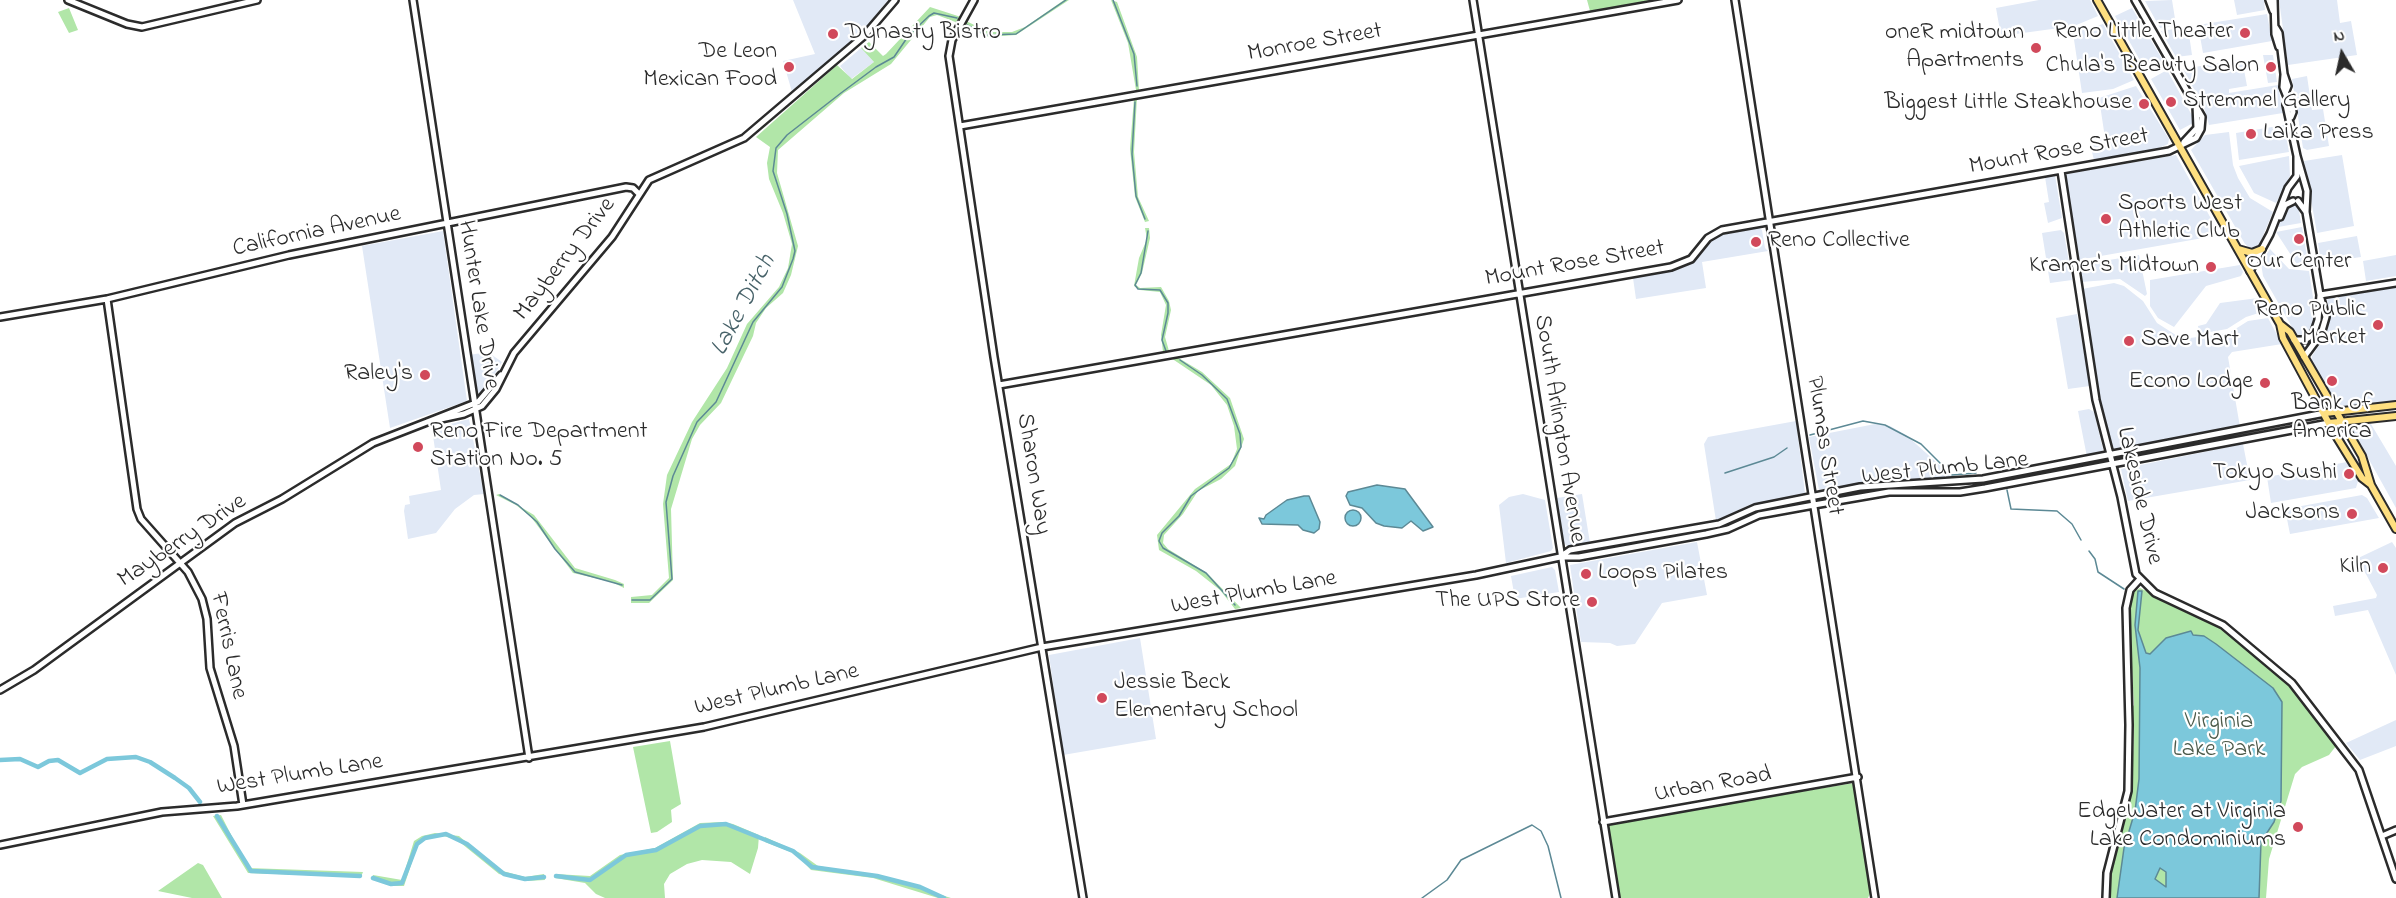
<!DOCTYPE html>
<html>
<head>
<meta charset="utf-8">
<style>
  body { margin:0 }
  #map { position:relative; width:2396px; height:898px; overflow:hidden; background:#fff; font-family:"Indie Flower",sans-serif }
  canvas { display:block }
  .north { position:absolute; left:2312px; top:24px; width:60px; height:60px; -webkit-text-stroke:4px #fff; paint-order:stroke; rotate:351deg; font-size:16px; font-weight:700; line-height:24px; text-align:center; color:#2b2b2b }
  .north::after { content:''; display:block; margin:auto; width:21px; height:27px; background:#2b2b2b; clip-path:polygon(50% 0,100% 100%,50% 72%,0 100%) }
</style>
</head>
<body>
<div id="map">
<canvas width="2396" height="898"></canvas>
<div class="north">N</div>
</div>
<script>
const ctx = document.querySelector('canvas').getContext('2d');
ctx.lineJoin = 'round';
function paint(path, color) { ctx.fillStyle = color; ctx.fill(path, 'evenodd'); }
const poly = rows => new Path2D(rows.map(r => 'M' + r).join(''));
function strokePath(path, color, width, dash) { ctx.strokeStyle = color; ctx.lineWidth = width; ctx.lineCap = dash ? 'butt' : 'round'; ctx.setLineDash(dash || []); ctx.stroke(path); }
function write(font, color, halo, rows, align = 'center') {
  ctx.font = font + ' "Indie Flower",sans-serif'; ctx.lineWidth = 4.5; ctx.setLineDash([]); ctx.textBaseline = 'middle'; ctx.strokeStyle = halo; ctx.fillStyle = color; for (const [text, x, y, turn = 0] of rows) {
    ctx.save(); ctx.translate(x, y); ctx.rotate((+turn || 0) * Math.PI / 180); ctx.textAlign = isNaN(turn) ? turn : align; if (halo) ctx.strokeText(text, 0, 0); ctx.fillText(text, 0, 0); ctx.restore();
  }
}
const built = poly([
  [793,0,888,0,861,33,792,92,783,61,815,54],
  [2039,0,2090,0,2098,16,2074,26,2001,36,1996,8],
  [2172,0,2176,25,2160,28,2145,1],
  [2234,0,2264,0,2265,10,2237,15],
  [2279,0,2337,0,2340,23,2351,21,2357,55,2288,65],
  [2132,8,2162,59,2161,62,2146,71,2115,16],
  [2267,14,2272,41,2203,53,2198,25],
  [2103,24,2134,80,2113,89,2082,93,2073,33],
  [2188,27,2192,55,2176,57,2161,31],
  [861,48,874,62,851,79,840,66],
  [2263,55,2273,55,2277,82,2268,83],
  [2242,59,2247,86,2229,89,2229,93,2278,85,2283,113,2209,125,2204,107,2183,69],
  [2167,70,2194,119,2195,122,2180,130,2151,79],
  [2307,76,2312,110,2323,109,2329,146,2307,150,2303,148,2292,79],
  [2136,86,2169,139,2168,144,2152,151,2094,160,2089,140,2105,138,2099,98],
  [2284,125,2289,152,2239,160,2236,133],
  [2229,132,2233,165,2238,178,2250,198,2273,212,2259,245,2252,250,2245,244,2191,150,2205,135],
  [2176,155,2220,235,2078,260,2065,179,2067,174],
  [2342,155,2354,226,2317,233,2304,161],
  [2289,156,2290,176,2276,203,2254,193,2239,166],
  [2055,175,2062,218,2048,223,2044,203,2049,202,2045,177],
  [2298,204,2301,223,2278,227,2288,206],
  [2302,227,2308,262,2298,266,2276,232],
  [1759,228,1762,230,1765,248,1768,251,1702,262,1706,288,1636,299,1633,278,1686,265,1717,236],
  [2061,230,2064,233,2072,280,2050,283,2042,233],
  [443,231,467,401,390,428,362,246],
  [2357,236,2361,257,2321,263,2318,243],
  [2270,249,2289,269,2309,271,2316,317,2310,333,2303,337,2297,336,2263,276,2261,263],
  [2139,255,2147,294,2145,296,2120,279,2081,282,2079,265],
  [2396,255,2396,276,2366,281,2363,261],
  [2240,265,2243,272,2241,276,2206,286,2174,327,2158,318,2150,306,2150,280],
  [2114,283,2124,286,2143,301,2157,323,2182,339,2229,333,2248,321,2268,318,2282,344,2232,352,2228,357,2240,427,2117,451,2113,450,2099,399,2082,289],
  [2396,287,2396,401,2336,407,2312,362,2312,356,2322,341,2330,320,2327,299],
  [2258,298,2262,312,2246,317,2227,329,2199,334,2198,326,2206,324,2220,303],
  [2077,314,2090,386,2068,389,2056,318],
  [488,352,502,362,485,390,479,393,474,387,469,355],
  [2089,409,2094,412,2103,449,2101,454,2087,457,2078,411],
  [469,419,484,494,474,495,455,509,436,533,408,539,404,511,405,505,410,504,409,496,441,490,432,429],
  [1796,421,1805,493,1749,505,1716,521,1704,444,1708,437],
  [1875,424,1890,426,1906,435,1955,479,1889,480,1819,490,1809,437],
  [2371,424,2396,466,2396,508,2353,431,2354,426],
  [2243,444,2250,480,2128,501,2121,469],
  [2347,462,2358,481,2356,488,2271,503,2267,477],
  [1523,494,1545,500,1553,548,1551,551,1506,563,1499,505,1509,497],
  [1582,494,1590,543,1567,546,1564,543,1557,498],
  [2362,495,2367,498,2379,518,2290,534,2285,509],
  [1697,542,1707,595,1662,603,1635,644,1617,646,1610,643,1581,642,1570,565],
  [2392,542,2396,548,2396,675,2368,610,2335,616,2333,606,2376,598,2377,595,2367,576,2364,571,2355,567,2354,560],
  [1552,567,1555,570,1559,592,1515,599,1511,576],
  [1140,638,1156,739,1063,755,1049,655],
  [2396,720,2396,746,2360,760,2346,743]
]);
const green = poly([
  [1064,0,1069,0,1016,35,988,37,964,26,966,21,989,32,1012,32,1025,27],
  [1111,0,1117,2,1137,57,1139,90,1136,90,1128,43],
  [1587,0,1655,0,1590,11],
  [930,7,961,17,958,23,937,15,930,17,891,64,844,93,778,150,777,173,798,246,791,275,783,293,766,308,756,323,753,336,721,403,700,425,692,439,671,509,673,580,649,603,631,603,631,597,652,595,669,578,663,504,667,475,692,422,727,368,747,324,779,287,788,268,792,244,783,213,769,179,767,163,770,147,756,137,837,65,852,79,874,62,861,48,869,42,883,56,886,54],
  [69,8,78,30,69,33,58,12],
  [1137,97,1134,152,1138,197,1149,221,1145,222,1135,197,1130,149,1134,98],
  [1145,228,1149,228,1150,238,1142,273,1136,285,1140,288,1161,287,1169,301,1171,310,1165,337,1169,351,1163,352,1161,335,1166,305,1160,292,1140,290,1134,286,1139,258,1147,239],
  [1177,357,1202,372,1230,398,1244,439,1235,466,1221,479,1198,491,1183,514,1164,535,1163,543,1168,549,1207,573,1241,608,1235,609,1220,590,1196,571,1159,550,1157,535,1195,489,1231,464,1237,449,1234,426,1227,405,1211,385,1171,358],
  [499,494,534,515,575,568,615,580,624,584,624,588,612,582,573,573,531,517,516,505,496,495],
  [2140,588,2219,626,2285,681,2336,746,2329,755,2302,767,2295,774,2269,859,2266,898,2110,898,2110,871,2132,792,2134,728,2132,725,2131,709,2134,705,2129,617,2133,592],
  [670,741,681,804,671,810,672,822,657,832,651,833,633,747],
  [1854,783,1871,891,1868,898,1618,898,1606,824],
  [221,815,248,868,363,872,361,877,248,873,213,816],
  [722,822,733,824,759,835,758,848,750,874,731,862,702,860,687,864,670,874,664,884,665,898,605,898,596,894,585,883,555,878,555,874,590,876,620,855,655,848,700,823],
  [435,833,459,836,499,870,525,877,544,874,545,880,527,881,499,874,456,839,443,836,425,838,418,844,404,886,394,886,372,879,373,875,402,880,414,841,422,836],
  [765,837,800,853,818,866,884,877,951,898,938,898,873,878,811,870,796,854,765,842],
  [198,863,203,865,222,898,192,898,158,891]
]);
const water = poly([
  [1377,485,1405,489,1433,527,1423,531,1411,521,1402,528,1384,526,1376,523,1362,508,1350,505,1346,496,1348,492,1377,485],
  [1304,496,1309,496,1320,522,1319,529,1314,533,1303,530,1298,525,1262,524,1259,518,1264,519,1266,515,1287,500,1304,496],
  '1345 518a8 8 0 1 1 16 0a8 8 0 1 1-16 0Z',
  [2138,591,2142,591,2138,630,2146,653,2150,654,2166,638,2191,631,2193,635,2204,636,2216,644,2273,688,2282,702,2281,801,2274,822,2261,842,2259,898,2117,898,2124,848,2135,811,2139,779,2140,668,2135,625,2138,591],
  [2160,868,2166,872,2166,887,2155,879,2160,868]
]);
const stream = poly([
  [1113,0,1134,54,1137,86],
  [967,25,986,35,1016,34,1066,0],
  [1135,102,1132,154,1136,196,1145,219],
  [1148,231,1141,273,1135,285,1138,289,1160,290,1168,303,1168,313,1162,340,1166,351],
  [1180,360,1202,375,1227,399,1240,434,1241,447,1229,468,1191,496,1179,516,1162,533,1159,541,1163,548,1206,573,1235,605],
  [1810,435,1863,421,1885,425,1921,444,1952,475,1976,473],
  [1725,473,1774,457,1787,448],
  [2007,490,2011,509,2057,511,2072,524,2081,540],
  [500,495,518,505,537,522,555,549,575,572,622,585],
  [2089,551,2095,559,2098,572,2124,589],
  [632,600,650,600,672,579,666,502,673,476,697,422,716,402,753,322,782,287,793,259,795,251,787,214,773,171,776,148,787,135,841,93,876,67,894,57,909,35,929,16,934,13,957,18],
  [1422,898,1447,880,1461,860,1532,825,1541,831,1548,846,1561,898]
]);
const canal = poly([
  [0,760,20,759,38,767,49,761,58,760,80,773,107,759,136,757,150,762,175,778,189,788,200,802],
  [217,816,251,871,360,876],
  [556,876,590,880,626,855,656,850,700,826,726,824,793,851,812,867,877,876,920,887,944,898],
  [373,878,391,884,402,883,417,844,425,838,446,834,467,844,504,874,525,879,544,877]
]);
const secondary = poly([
  [68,0,127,24,142,27,257,0],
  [413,0,529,758],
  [974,0,952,40,949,56,994,357,1083,898],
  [1473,0,1616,898],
  [1735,0,1875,898],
  [2269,0,2273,11],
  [2274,0,2275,34,2279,47],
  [2276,28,2279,33,2284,74,2288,86,2286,91],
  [2284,75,2283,87,2293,112,2291,117],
  [960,126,1678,0],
  [2184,142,2197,128,2196,105],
  [2297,156,2307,191,2306,212,2320,295,2326,317,2321,334,2304,357],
  [2061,171,2096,400,2121,497,2136,574,2155,593,2223,625,2292,683,2359,770,2396,879],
  [2298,201,2306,212],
  [2280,217,2285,205,2293,201],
  [2250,271,2270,234,2288,188,2297,176,2297,156,2286,105,2288,101],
  [2320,295,2396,283],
  [107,299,137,509,141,519,188,572,202,599,207,619,210,668,234,746,243,805],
  [0,317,107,299,289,255,626,187,633,188,639,194],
  [2294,340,2305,340,2313,335,2318,320,2320,295],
  [999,385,1671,267,1691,259,1708,238,1722,230,2169,151,2196,138,2201,129,2202,117,2135,0],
  [427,422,478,402,501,375],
  [1560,557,1570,550,1719,524,1755,508,1860,487,1983,479,2325,413],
  [0,690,34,670,235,523,282,499,373,443,427,422,464,414,482,406,496,389,514,353,612,237,649,180,744,138,865,35,895,0],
  [1603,822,1858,777],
  [2382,836,2396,830],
  [0,845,162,812,237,806,704,727,1042,647,1476,575,1560,557,1579,557,1706,534,1728,529,1759,515,1814,505,1889,492,1960,492,1985,488,2329,423],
  [2106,898,2107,873,2128,791,2129,725,2126,608,2130,590,2140,579]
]);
const primary = poly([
  [2097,0,2280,324,2283,338,2333,431,2362,478,2371,485],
  [2238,249,2252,253,2262,249],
  [2280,324,2290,332,2362,456,2371,485,2396,529],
  [2325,413,2396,405],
  [2329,423,2396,416]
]);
const markers = [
  [2245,33,6,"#d1495b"],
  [833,34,6,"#d1495b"],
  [2036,48,6,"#d1495b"],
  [789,67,6,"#d1495b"],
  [2271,67,6,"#d1495b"],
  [2171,102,6,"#d1495b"],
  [2144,104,6,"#d1495b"],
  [2251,134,6,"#d1495b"],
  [2106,219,6,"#d1495b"],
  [2299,239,6,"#d1495b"],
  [1756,242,6,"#d1495b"],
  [2211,267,6,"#d1495b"],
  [2378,325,6,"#d1495b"],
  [2129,341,6,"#d1495b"],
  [425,375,6,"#d1495b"],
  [2332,381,6,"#d1495b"],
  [2265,383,6,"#d1495b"],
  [418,447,6,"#d1495b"],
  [2349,474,6,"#d1495b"],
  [2352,514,6,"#d1495b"],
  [2383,568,6,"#d1495b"],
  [1586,574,6,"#d1495b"],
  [1592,602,6,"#d1495b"],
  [1102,698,6,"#d1495b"],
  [2298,827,6,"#d1495b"]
];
const poiNames = [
  ["Reno Little Theater",2233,33],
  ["Dynasty Bistro",845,34,"left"],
  ["oneR midtown",2024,34],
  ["Apartments",2024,62],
  ["De Leon",777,53],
  ["Mexican Food",777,81],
  ["Chula's Beauty Salon",2259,67],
  ["Stremmel Gallery",2183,102,"left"],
  ["Biggest Little Steakhouse",2132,104],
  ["Laika Press",2263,134,"left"],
  ["Sports West",2118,205,"left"],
  ["Athletic Club",2118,233,"left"],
  ["Reno Collective",1768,242,"left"],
  ["Our Center",2299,263,"center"],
  ["Kramer's Midtown",2199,267],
  ["Reno Public",2366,311],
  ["Market",2366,339],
  ["Save Mart",2141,341,"left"],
  ["Raley's",413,375],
  ["Econo Lodge",2253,383],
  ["Bank of",2332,405,"center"],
  ["America",2332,433,"center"],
  ["Reno Fire Department",430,433,"left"],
  ["Station No. 5",430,461,"left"],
  ["Tokyo Sushi",2337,474],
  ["Jacksons",2340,514],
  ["Kiln",2371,568],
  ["Loops Pilates",1598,574,"left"],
  ["The UPS Store",1580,602],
  ["Jessie Beck",1114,684,"left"],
  ["Elementary School",1114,712,"left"],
  ["EdgeWater at Virginia",2286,813],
  ["Lake Condominiums",2286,841]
];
const streetNames = [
  ["Monroe Street",1315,44,-10],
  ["Mount Rose Street",2059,153,-10],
  ["California Avenue",317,233,-12],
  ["Mayberry Drive",566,260,-52],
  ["Mount Rose Street",1575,265,-10],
  ["Hunter Lake Drive",477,305,81],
  ["South Arlington Avenue",1558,429,81],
  ["Plumas Street",1823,446,81],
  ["West Plumb Lane",1945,470,-6],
  ["Sharon Way",1032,474,81],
  ["Lakeside Drive",2138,496,77],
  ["Mayberry Drive",183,542,-34],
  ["West Plumb Lane",1254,594,-10],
  ["Ferris Lane",227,646,78],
  ["West Plumb Lane",777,691,-13],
  ["West Plumb Lane",300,776,-9],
  ["Urban Road",1713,786,-10]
];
const parkNames = [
  ["Virginia",2219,723],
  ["Lake Park",2219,751]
];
const waterNames = [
  ["Lake Ditch",745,306,-62]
];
paint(built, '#e1e9f6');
paint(green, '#b1e6a8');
paint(water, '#7cc8db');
strokePath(water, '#5c8995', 1.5);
strokePath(stream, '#5c8995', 1.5);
strokePath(canal, '#7cc8db', 4.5);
strokePath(secondary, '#2b2b2b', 10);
strokePath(primary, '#2b2b2b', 10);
strokePath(secondary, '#fff', 5);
strokePath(primary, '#fedf80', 6);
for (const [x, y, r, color] of markers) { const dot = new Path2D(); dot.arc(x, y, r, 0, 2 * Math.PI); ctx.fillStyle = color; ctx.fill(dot); strokePath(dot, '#fff', 2); }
write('24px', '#2b2b2b', '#fff', poiNames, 'right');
write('24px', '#2b2b2b', '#fff', streetNames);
write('24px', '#4c5a4a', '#fff', parkNames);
write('italic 26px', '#476269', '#fff', waterNames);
</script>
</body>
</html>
